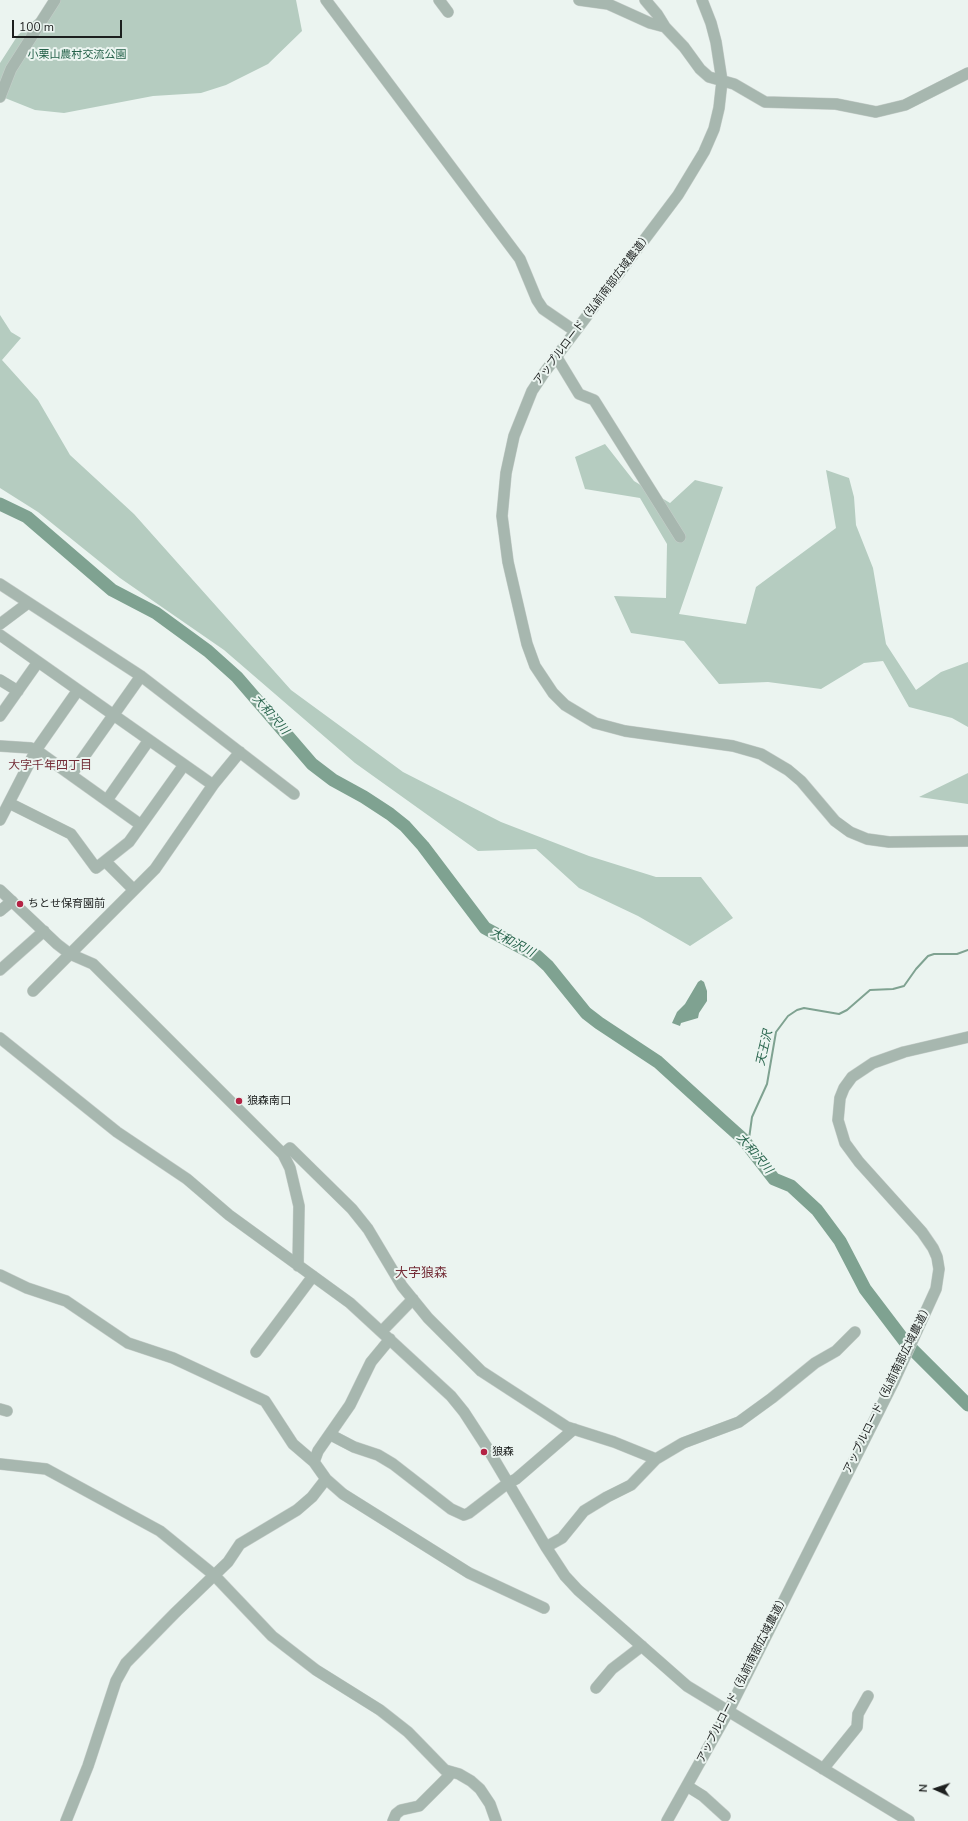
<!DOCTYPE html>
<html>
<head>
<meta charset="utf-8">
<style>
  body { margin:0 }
  #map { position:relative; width:968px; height:1821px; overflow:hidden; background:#ebf4f0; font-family:"Nunito Sans",sans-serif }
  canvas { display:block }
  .north { position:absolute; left:916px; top:1769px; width:40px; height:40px; -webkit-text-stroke:3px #ebf4f0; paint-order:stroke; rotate:273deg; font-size:11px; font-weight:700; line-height:16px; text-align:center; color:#1c1f1e }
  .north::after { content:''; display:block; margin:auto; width:14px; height:18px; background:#1c1f1e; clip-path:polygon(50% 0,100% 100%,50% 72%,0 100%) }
  .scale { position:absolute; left:12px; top:20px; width:110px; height:18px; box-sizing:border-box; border:2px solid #1c1f1e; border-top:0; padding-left:5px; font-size:12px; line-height:14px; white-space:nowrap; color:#1c1f1e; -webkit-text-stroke:3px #ebf4f0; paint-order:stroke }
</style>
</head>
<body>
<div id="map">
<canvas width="968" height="1821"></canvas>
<div class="north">N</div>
<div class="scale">100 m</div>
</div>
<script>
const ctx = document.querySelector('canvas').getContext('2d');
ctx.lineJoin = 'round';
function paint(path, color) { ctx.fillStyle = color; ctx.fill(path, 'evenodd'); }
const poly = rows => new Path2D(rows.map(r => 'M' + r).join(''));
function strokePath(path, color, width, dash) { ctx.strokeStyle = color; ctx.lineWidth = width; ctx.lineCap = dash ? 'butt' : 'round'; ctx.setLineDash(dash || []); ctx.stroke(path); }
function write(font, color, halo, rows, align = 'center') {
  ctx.font = font + ' "Nunito Sans","Noto Sans JP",sans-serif'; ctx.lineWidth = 4; ctx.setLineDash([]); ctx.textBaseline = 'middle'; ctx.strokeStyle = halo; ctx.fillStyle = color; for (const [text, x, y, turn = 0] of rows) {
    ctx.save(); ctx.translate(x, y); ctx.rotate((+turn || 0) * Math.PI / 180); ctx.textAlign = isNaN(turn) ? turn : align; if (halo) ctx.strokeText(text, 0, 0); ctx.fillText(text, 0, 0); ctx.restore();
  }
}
const green = poly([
  [49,0,296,0,302,31,268,64,226,85,201,93,153,96,64,113,35,110,0,96,0,63,18,35,40,15],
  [0,315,11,332,21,338,2,360,38,400,70,455,134,514,291,690,403,772,501,822,589,856,656,877,701,877,733,918,690,946,638,916,579,888,536,849,478,851,355,763,224,650,120,578,38,512,0,488],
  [605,444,634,481,670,503,695,480,723,487,679,614,746,624,756,587,836,528,826,470,849,478,854,497,856,525,873,568,886,644,916,690,941,672,968,662,968,727,952,718,909,707,883,661,864,663,821,689,768,682,719,684,684,641,631,633,614,596,666,598,667,544,640,498,585,489,575,457],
  [968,773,968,804,919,797]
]);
const water = poly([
  [701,980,704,982,707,991,707,1001,699,1013,698,1018,681,1023,680,1026,672,1023,677,1012,685,1004,698,982]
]);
const stream = poly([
  [748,1146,752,1117,767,1084,776,1032,788,1016,797,1010,804,1008,839,1014,847,1010,870,990,893,989,904,986,916,969,928,956,934,954,957,954,968,950]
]);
const river = poly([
  [0,504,27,517,112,590,156,613,208,651,237,677,312,764,333,780,364,797,390,814,405,826,423,846,485,928,537,956,548,966,586,1013,599,1023,658,1062,724,1122,743,1139,774,1179,791,1186,817,1210,840,1241,865,1289,906,1343,968,1405]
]);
const minor = poly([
  [326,0,520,259,537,300,543,309,575,331],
  [439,0,448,12],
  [579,0,608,4,650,23,665,27],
  [645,0,657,14,665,27,684,47,700,69,709,77,734,84,765,102,836,104,876,112,905,105,968,73],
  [702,0,711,23,716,42,722,81,719,108,714,129,704,152,678,195,544,373,532,391,514,436,506,473,502,516,508,562,527,644,535,666,553,693,565,705,595,723,625,731,733,746,761,754,788,770,801,781,835,821,850,832,867,839,889,842,968,841],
  [0,97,11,69,55,0],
  [556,356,579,394,594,400,680,537],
  [0,584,141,676,294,794],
  [0,624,28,603],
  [0,635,213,785],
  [0,680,18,691],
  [0,716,38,662],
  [0,746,31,748,36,750,141,825],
  [71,775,141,676],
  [107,800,149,740],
  [9,803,71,834,96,868,105,861],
  [0,820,36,750,78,690],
  [0,890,57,944,70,954,93,964,283,1154,290,1168,299,1206,298,1266],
  [134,890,105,861,129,842,184,765],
  [0,911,12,901],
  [0,970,44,931],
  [33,991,155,869,213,785,240,752],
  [0,1038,117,1132,187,1179,229,1215,350,1303,451,1396,464,1412,488,1449,546,1547,565,1576,578,1590,687,1686,909,1821],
  [283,1154,290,1148,352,1209,368,1229,402,1286,428,1318,481,1371,567,1427,614,1442,656,1459],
  [0,1275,27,1288,66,1301,128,1343,173,1358,265,1401,293,1444,314,1462,326,1479,343,1494,469,1573,544,1608],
  [382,1331,413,1299],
  [256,1352,313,1276],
  [0,1409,7,1411],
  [331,1435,354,1447,378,1455,393,1464,451,1509,464,1515,469,1513,508,1483,516,1479,574,1429],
  [314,1462,318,1451,350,1405,371,1362,390,1339],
  [0,1464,46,1469,160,1531,214,1575,272,1636,316,1670,380,1710,408,1732,445,1770,459,1774,471,1781,480,1789,490,1804,496,1821],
  [546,1547,562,1538,584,1511,607,1497,631,1485,656,1459,683,1443,739,1422,772,1398,815,1363,836,1351,855,1332],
  [596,1688,612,1669,642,1646],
  [823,1769,857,1727,858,1714,868,1696],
  [687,1786,703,1796,725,1816],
  [66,1821,88,1766,116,1681,126,1663,175,1613,228,1562,240,1544,297,1510,312,1497,326,1479],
  [393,1821,396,1814,401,1810,419,1806,447,1778,451,1773],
  [667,1821,728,1712,894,1381,936,1289,939,1269,937,1257,933,1248,922,1232,859,1162,845,1143,838,1120,840,1098,844,1088,852,1077,873,1063,904,1052,968,1037]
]);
const markers = [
  [20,904,4,"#b42244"],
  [239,1101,4,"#b42244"],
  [484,1452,4,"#b42244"]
];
const parkNames = [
  ["小栗山農村交流公園",77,55]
];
const streetNames = [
  ["アップルロード（弘前南部広域農道）",593,309,-53],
  ["アップルロード（弘前南部広域農道）",888,1389,-64],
  ["アップルロード（弘前南部広域農道）",743,1679,-63]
];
const poiNames = [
  ["ちとせ保育園前",28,904],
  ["狼森南口",247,1101],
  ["狼森",492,1452]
];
const waterNames = [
  ["大和沢川",270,715,49],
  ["大和沢川",512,943,28],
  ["天王沢",765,1048,-77],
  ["大和沢川",754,1154,50]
];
const neighbourhoodNames = [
  ["大字千年四丁目",50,766]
];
const quarterNames = [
  ["大字狼森",421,1274]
];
paint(green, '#b5ccc0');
paint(water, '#7fa291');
strokePath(stream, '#7fa291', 2);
strokePath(river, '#7fa291', 13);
strokePath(minor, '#c6ceca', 12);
strokePath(minor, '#a7b7af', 11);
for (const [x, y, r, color] of markers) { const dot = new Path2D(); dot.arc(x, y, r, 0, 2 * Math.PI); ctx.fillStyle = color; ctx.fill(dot); strokePath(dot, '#ebf4f0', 1.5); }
write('11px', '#246149', '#ebf4f0', parkNames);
write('11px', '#1c1f1e', '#ebf4f0', streetNames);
write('11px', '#1c1f1e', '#ebf4f0', poiNames, 'left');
write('italic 12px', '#26634b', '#ebf4f0', waterNames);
write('12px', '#742d37', '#ebf4f0', neighbourhoodNames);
write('13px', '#742d37', '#ebf4f0', quarterNames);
</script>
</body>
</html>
